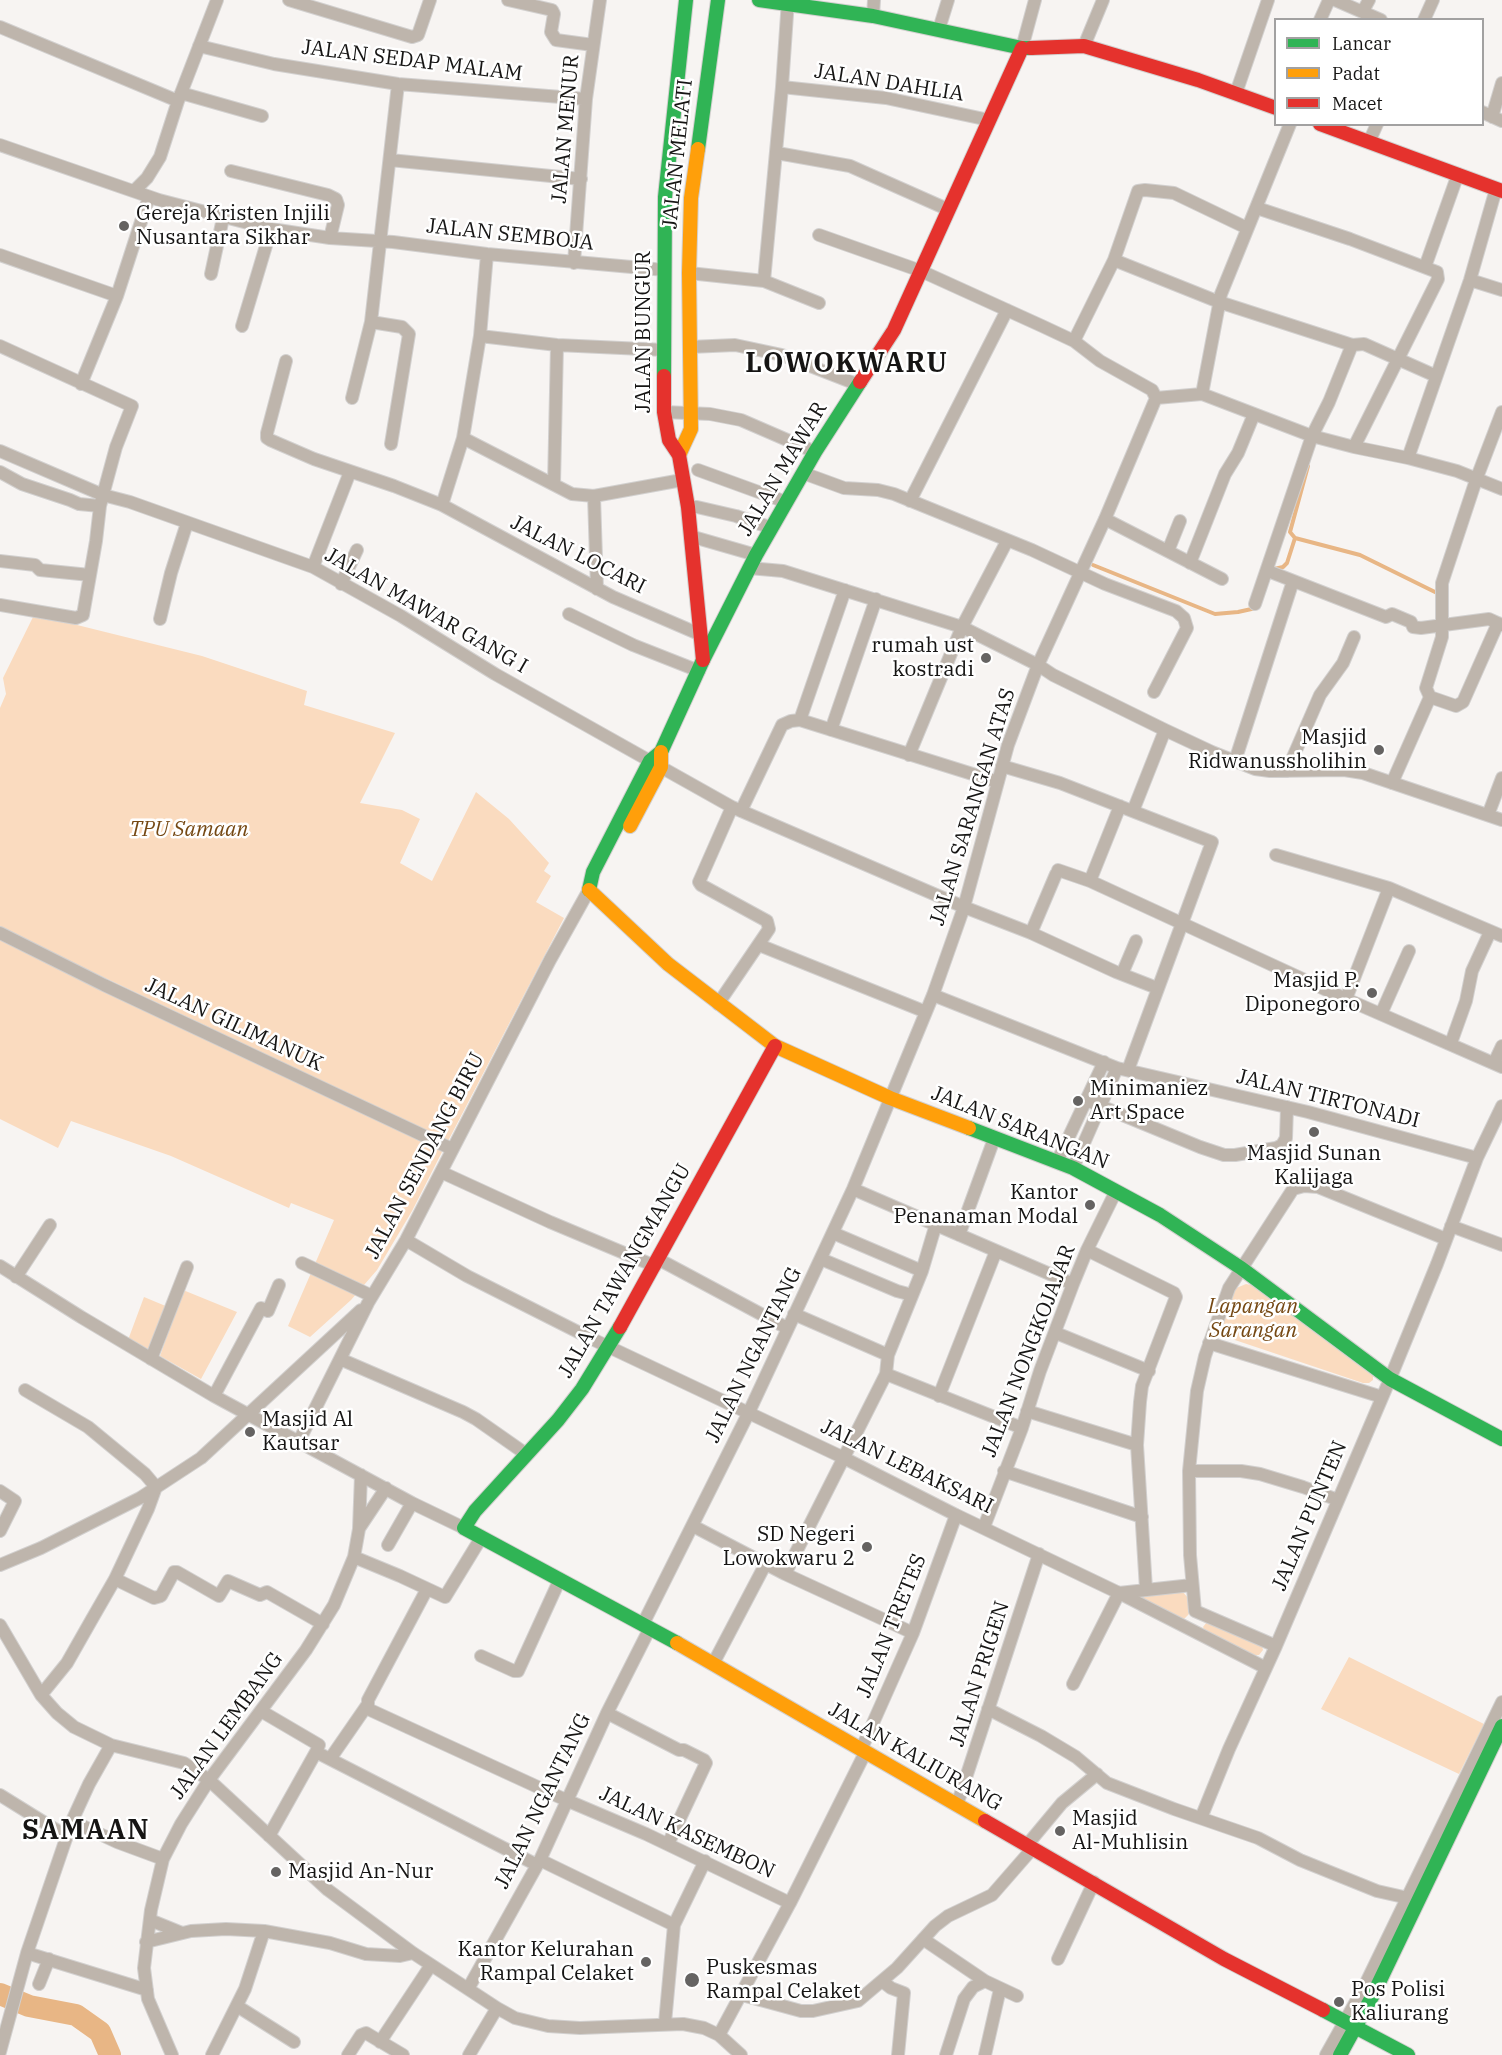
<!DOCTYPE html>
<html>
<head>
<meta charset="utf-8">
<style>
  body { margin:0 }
  #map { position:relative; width:1502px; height:2055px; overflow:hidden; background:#f7f4f2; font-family:"IBM Plex Serif",serif }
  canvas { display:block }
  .legend { position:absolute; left:1274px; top:18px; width:210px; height:108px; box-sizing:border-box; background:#fff; border:2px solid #a2a1a1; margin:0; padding:8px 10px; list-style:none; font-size:18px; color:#161514 }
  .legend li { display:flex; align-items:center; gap:12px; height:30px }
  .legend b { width:30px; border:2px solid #a2a1a1 }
</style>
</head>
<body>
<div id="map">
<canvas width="1502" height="2055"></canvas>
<ul class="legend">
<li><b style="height:8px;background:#30b455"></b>Lancar</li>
<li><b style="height:8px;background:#ff9f0a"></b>Padat</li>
<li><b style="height:8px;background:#e5322d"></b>Macet</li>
</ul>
</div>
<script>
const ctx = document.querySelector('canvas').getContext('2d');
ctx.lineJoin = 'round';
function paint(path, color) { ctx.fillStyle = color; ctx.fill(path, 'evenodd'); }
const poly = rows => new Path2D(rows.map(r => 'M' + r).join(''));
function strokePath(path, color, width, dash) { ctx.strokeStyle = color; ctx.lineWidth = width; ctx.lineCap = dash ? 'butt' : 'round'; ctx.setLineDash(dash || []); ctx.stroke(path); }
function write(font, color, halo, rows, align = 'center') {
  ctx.font = font + ' "IBM Plex Serif",serif'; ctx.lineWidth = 5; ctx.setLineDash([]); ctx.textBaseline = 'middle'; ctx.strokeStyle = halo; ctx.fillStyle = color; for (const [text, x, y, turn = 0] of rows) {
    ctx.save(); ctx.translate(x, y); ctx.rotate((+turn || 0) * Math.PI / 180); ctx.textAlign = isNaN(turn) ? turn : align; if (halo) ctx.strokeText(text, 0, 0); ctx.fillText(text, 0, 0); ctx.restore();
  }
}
const green = poly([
  [33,617,69,623,202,656,307,691,304,705,395,733,360,803,402,810,420,819,400,863,432,881,476,792,509,819,549,863,544,871,551,876,536,902,564,918,448,1141,0,928,0,708,6,694,3,678],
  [0,938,443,1150,412,1211,377,1270,351,1300,310,1337,288,1326,334,1220,291,1203,289,1208,171,1156,71,1121,58,1148,0,1119],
  [1246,1284,1251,1285,1373,1376,1373,1380,1369,1383,1363,1383,1220,1335,1220,1331,1234,1289],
  [183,1290,237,1312,201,1379,160,1356],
  [144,1297,168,1307,149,1350,128,1340],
  [1183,1592,1188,1598,1189,1614,1184,1619,1142,1598,1146,1596],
  [1207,1622,1262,1646,1263,1650,1259,1655,1255,1655,1205,1631,1203,1627],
  [1349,1657,1484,1724,1459,1774,1321,1709]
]);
const stream = poly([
  [1295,538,1290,532,1308,466],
  [1093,565,1215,614,1238,612,1256,608],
  [1274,569,1283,567,1287,563,1295,538,1360,555,1439,594]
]);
const river = poly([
  [0,1994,29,2006,76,2015,100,2032,110,2055]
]);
const street = poly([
  [289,0,412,37,418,35,430,0],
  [508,0,552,10,554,14,551,32,556,40,593,45],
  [1335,0,1381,20],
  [1363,11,1369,0],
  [873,16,874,0],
  [1320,20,1329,0],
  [1424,20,1433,0],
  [0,27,178,101],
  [939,29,948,0],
  [199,46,274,64,398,84,586,99],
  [1084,46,1103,0],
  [1022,48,1035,0],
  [782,87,886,98,989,120],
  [181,93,262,116],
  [1236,93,1268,0],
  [1482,112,1502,121],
  [1492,117,1502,83],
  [1369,142,1377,124],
  [0,145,159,200,271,229,330,238,393,242,487,254,665,270],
  [777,153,850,166,947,209],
  [390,160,581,179],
  [231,171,328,195,336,199,338,205,330,238],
  [134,191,147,178,160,157,178,101,217,0],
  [1257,208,1350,239,1437,272,1438,279,1354,447],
  [819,235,921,271,1042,326,1074,341,1100,361,1152,390,1156,398],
  [0,255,117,296],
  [1114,260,1219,302,1352,345,1364,344,1436,376],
  [574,263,586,99,600,0],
  [1425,267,1458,174],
  [689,273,764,281,819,303],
  [211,274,223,218],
  [1470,280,1502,290],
  [764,281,782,87,788,0],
  [371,322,402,327,409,334,391,444],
  [242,326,271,229],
  [480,336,557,345,664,350],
  [1074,341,1114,260,1138,191,1145,190,1174,193,1247,228],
  [0,346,132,406,116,447,100,506,96,541,83,615,76,618,0,605],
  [690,347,735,345,782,355,859,385],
  [286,361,267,433,267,438,270,440,314,459,394,486,442,505,613,597,699,634],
  [81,384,117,296,149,197],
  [1202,394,1312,436,1354,447,1408,458,1457,471,1502,489],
  [352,398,371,322,398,84],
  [1156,398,1202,394,1221,294,1290,124],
  [664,412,710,414,741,420,815,452],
  [463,438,572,494,594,496,682,480],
  [0,451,103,495,130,502,313,567,401,616,495,674,732,807,964,907,1031,933,1116,972,1157,988],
  [1408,458,1470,280,1496,189],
  [698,470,786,502],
  [0,472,22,484,70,500,79,504,100,506],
  [803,473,844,488,878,490,894,494,1032,550,1105,584,1176,611,1184,618,1187,628,1154,692],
  [554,484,557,345],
  [594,496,597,589],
  [910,501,1007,310],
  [442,505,463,438,480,336,487,254],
  [688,507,697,507,736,516,772,528],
  [1105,519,1222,579],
  [690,536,756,555],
  [1168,551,1180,521],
  [0,561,35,565,40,570,90,575],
  [1190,563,1225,474,1238,453,1254,414],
  [313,567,350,472],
  [749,568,783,571,962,627,1038,665,1053,675,1165,730,1212,752,1255,769,1270,771,1344,770,1363,773,1502,820],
  [1268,571,1386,617,1392,614,1411,622,1413,627,1421,628,1489,619,1502,625],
  [341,584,357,550],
  [1255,604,1312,436,1329,402,1352,345],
  [569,614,633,645,699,671],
  [160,619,171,573,187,523],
  [1430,697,1456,706,1463,702,1498,623],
  [800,720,845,590],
  [831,730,876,599],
  [909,755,962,627,1007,541],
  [1235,761,1293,581],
  [1002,766,1060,783,1212,842,1128,1070],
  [1287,771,1320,695,1343,663,1354,637],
  [1392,783,1430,697,1426,688,1442,637,1442,583,1476,480,1502,412],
  [741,811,782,725,791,721,800,720,998,782],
  [1133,811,1165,730],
  [1488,815,1502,778],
  [1276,855,1389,888,1502,936],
  [1058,870,1090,881,1346,999,1502,1067],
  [1090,881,1120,806],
  [0,933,104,985,452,1149],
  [1031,933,1056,874],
  [759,945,926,1012],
  [1122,974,1136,941],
  [933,995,1117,1068,1308,1112,1477,1158],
  [1346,999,1389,888],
  [718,1004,769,929,767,921,701,885,699,882,732,807],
  [1381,1014,1409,951],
  [1451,1043,1466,1001,1472,971,1490,932],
  [1494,1063,1502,1046],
  [1086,1100,1200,1147,1224,1155,1235,1155,1276,1148,1282,1145,1286,1138,1287,1107],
  [1057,1162,1104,1062],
  [1073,1168,1117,1068],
  [441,1172,550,1222,655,1266],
  [853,1189,1073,1284],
  [936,1224,922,1271,888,1355,886,1374,1022,1428],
  [1451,1226,1502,1245],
  [833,1233,922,1271],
  [959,1235,994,1139],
  [406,1240,467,1276,592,1339,842,1457,956,1515,1119,1593,1266,1668],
  [1087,1250,1174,1293,1176,1297,1142,1386,1140,1402,1137,1445,1146,1589],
  [658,1259,787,1328],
  [821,1259,897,1291,912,1295],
  [302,1263,372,1296],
  [0,1266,81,1317,214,1396,412,1503,464,1528],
  [16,1277,50,1225],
  [794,1314,888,1355],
  [1056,1333,1149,1371],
  [1209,1343,1382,1397],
  [151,1359,187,1267],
  [340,1359,463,1412,476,1419,526,1454],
  [25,1390,88,1427,145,1474,156,1487,148,1509,115,1579,92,1619,67,1663,41,1695],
  [214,1396,261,1308,268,1311,279,1285],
  [939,1396,996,1251],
  [1027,1411,1137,1445],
  [299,1441,368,1303,406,1240,550,960,589,890],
  [1004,1471,1142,1517],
  [1189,1471,1241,1471,1260,1474,1303,1487,1338,1500],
  [0,1491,15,1501,0,1531],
  [693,1526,785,1574,913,1633],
  [360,1527,386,1488],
  [984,1527,1022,1428,1040,1371,1073,1284,1087,1250,1116,1191],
  [388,1545,412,1503],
  [354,1557,400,1576,445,1597,481,1538],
  [0,1565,41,1548,140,1498,201,1458,361,1310],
  [785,1574,886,1374],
  [115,1579,154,1598,161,1596,174,1572,177,1572,219,1596,228,1581,260,1595,267,1592,323,1624],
  [427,1589,368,1700,368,1709,566,1800,646,1834,790,1903],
  [1119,1593,1192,1585],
  [1195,1611,1190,1555,1189,1471,1197,1391,1205,1356,1229,1288,1293,1189,1304,1186,1318,1187,1446,1239],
  [1195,1611,1276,1646],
  [643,1624,749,1412,853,1189,933,995,964,907,1008,745,1038,665,1105,519,1156,398],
  [0,1625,41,1695,57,1713,74,1727,111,1745,184,1763,209,1780,328,1890,413,1953,497,2008,515,2018,548,2026,580,2028,683,2024,704,2028,719,2035,741,2055],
  [481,1656,514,1671,518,1671,560,1579],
  [713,1664,765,1565],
  [1073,1684,1119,1593],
  [988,1709,1041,1736,1076,1757,1107,1783,1174,1809,1258,1838,1300,1860,1377,1891,1408,1898],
  [261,1711,319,1745,316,1752],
  [607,1713,679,1750,684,1750,704,1760,706,1763,668,1844],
  [861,1750,913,1633,956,1515],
  [330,1759,368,1704],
  [0,1795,66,1836],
  [957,1805,1039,1554],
  [1201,1818,1229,1749,1276,1646,1390,1379,1437,1264,1477,1158,1502,1106],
  [72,1821,117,1842,163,1859],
  [269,1836,316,1752,537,1865],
  [1027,1845,1062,1803,1097,1774],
  [540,1860,674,1925],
  [150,1920,182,1933],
  [923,1939,985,1981,1017,1996],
  [146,1942,191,1931,226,1929,264,1931,330,1943,366,1954,400,1956,413,1953],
  [27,1953,147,1990],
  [1058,1959,1094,1882],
  [882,1981,891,1988,904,1993,898,2055],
  [39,1984,49,1959],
  [468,1989,540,1860,607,1713,650,1628],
  [742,1995,801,2011,813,2011,858,2001,897,1968,935,1926,948,1916,992,1895,1033,1848],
  [237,2006,294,2042],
  [665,2023,674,1925,705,1861],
  [719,2035,790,1903,865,1753],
  [380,2042,431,1965],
  [0,2052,27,1953,72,1821,89,1784,111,1745],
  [172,2055,148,1999,144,1968,151,1910,163,1859,181,1824,209,1780,306,1650,334,1605,354,1557,359,1529,361,1475],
  [212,2055,245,1989,264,1931],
  [348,2055,361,2035,366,2033,403,2055],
  [469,2055,497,2008],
  [946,2055,964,1999,973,1987,985,1981],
  [985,2055,1000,1989],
  [1326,2055,1363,1989,1502,1702]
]);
const fast = poly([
  [759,0,873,16,1022,48,1031,48],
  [698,149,718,0],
  [664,376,665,197,686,0],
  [589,890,593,872,650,761,661,752,703,660,756,555,815,452,860,382],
  [969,1128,1073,1168,1160,1215,1241,1268,1390,1379,1502,1439],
  [620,1327,582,1389,558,1420,475,1511,464,1528,677,1643],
  [1323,2010,1408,2055],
  [1340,2055,1373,1995,1502,1726]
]);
const slow = poly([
  [679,455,691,429,689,273,691,198,698,149],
  [630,826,661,767,661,752],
  [589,890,668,964,775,1046,890,1098,969,1128],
  [677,1643,985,1821]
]);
const jam = poly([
  [1031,48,1084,46,1198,80,1276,108],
  [1320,124,1502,191],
  [664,376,664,412,669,440,679,455,688,507,703,660],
  [860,382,894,330,1022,48],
  [620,1327,775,1046],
  [985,1821,1224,1959,1323,2010]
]);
const markers = [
  [124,226,6,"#656362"],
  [986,658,6,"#656362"],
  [1379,750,6,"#656362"],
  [1372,993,6,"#656362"],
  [1078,1101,6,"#656362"],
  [1314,1132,6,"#656362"],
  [1090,1205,6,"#656362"],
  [250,1432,6,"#656362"],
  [867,1547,6,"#656362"],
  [1060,1831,6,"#656362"],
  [276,1872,6,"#656362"],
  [646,1962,6,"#656362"],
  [692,1980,8,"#656362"],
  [1339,2002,6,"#656362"]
];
const streetNames = [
  ["JALAN SEDAP MALAM",412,61,7],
  ["JALAN DAHLIA",889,83,9],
  ["JALAN MENUR",566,129,-85],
  ["JALAN MELATI",678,154,-84],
  ["JALAN SEMBOJA",510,235,6],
  ["JALAN BUNGUR",644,332,-90],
  ["JALAN MAWAR",783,469,-59],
  ["JALAN LOCARI",578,555,27],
  ["JALAN MAWAR GANG I",426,611,30],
  ["JALAN SARANGAN ATAS",973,807,-73],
  ["JALAN GILIMANUK",234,1025,25],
  ["JALAN TIRTONADI",1328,1099,14],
  ["JALAN SARANGAN",1020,1128,22],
  ["JALAN SENDANG BIRU",425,1156,-62],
  ["JALAN TAWANGMANGU",625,1271,-60],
  ["JALAN NONGKOJAJAR",1029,1351,-69],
  ["JALAN NGANTANG",754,1355,-64],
  ["JALAN LEBAKSARI",907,1467,26],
  ["JALAN PUNTEN",1310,1516,-67],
  ["JALAN TRETES",892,1626,-68],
  ["JALAN PRIGEN",980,1674,-72],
  ["JALAN LEMBANG",227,1726,-54],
  ["JALAN KALIURANG",915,1757,30],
  ["JALAN NGANTANG",543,1801,-64],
  ["JALAN KASEMBON",687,1833,25]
];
const poiNames = [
  ["Gereja Kristen Injili",136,214],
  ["Nusantara Sikhar",136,238],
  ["rumah ust",974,646,"right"],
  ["kostradi",974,670,"right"],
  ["Masjid",1367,738,"right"],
  ["Ridwanussholihin",1367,762,"right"],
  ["Masjid P.",1360,981,"right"],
  ["Diponegoro",1360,1005,"right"],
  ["Minimaniez",1090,1089],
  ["Art Space",1090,1113],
  ["Masjid Sunan",1314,1154,"center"],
  ["Kalijaga",1314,1178,"center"],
  ["Kantor",1078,1193,"right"],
  ["Penanaman Modal",1078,1217,"right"],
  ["Masjid Al",262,1420],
  ["Kautsar",262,1444],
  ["SD Negeri",855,1535,"right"],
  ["Lowokwaru 2",855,1559,"right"],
  ["Masjid",1072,1819],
  ["Al-Muhlisin",1072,1843],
  ["Masjid An-Nur",288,1872],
  ["Kantor Kelurahan",634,1950,"right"],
  ["Rampal Celaket",634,1974,"right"],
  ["Puskesmas",706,1968],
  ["Rampal Celaket",706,1992],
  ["Pos Polisi",1351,1990],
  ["Kaliurang",1351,2014]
];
const parkNames = [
  ["TPU Samaan",189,830],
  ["Lapangan",1253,1307],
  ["Sarangan",1253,1331]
];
const districtNames = [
  ["LOWOKWARU",847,364],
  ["SAMAAN",86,1831]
];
paint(green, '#fadbbf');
strokePath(stream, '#e8b685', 4);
strokePath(river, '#e8b685', 22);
strokePath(street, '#d2d0cf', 14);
strokePath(fast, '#d2d0cf', 16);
strokePath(slow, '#d2d0cf', 16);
strokePath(jam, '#d2d0cf', 16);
strokePath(street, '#beb5ac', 12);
strokePath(fast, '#30b455', 14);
strokePath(slow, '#ff9f0a', 14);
strokePath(jam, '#e5322d', 14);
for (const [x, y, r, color] of markers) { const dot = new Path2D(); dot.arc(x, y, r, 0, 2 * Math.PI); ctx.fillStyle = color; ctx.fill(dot); strokePath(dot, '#fff', 2); }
write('21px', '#161514', '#fff', streetNames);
write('21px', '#161514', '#fff', poiNames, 'left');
write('italic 21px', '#754813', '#fff', parkNames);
ctx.letterSpacing = '1.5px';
write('bold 27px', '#161514', '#fff', districtNames);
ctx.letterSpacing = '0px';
</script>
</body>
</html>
